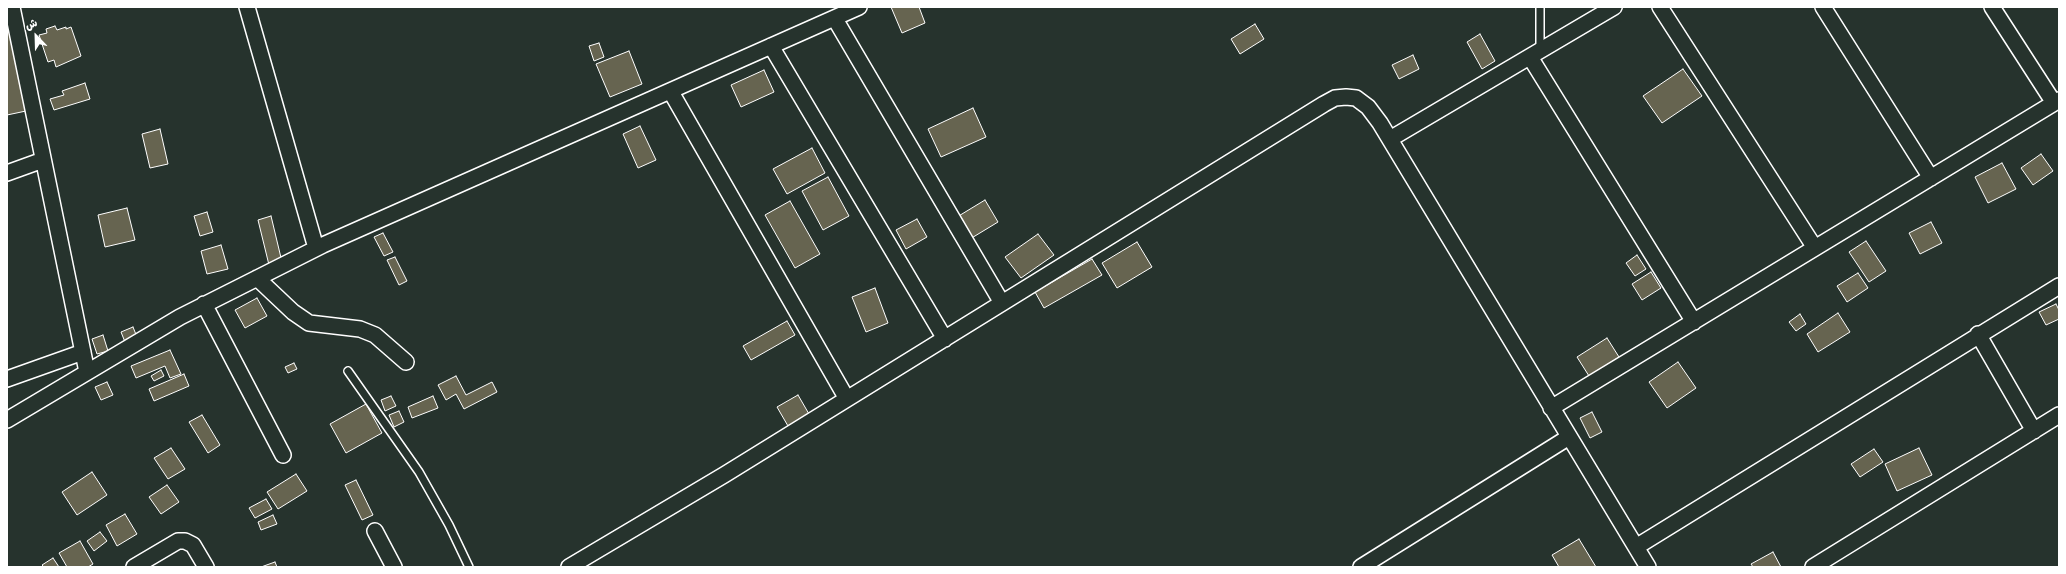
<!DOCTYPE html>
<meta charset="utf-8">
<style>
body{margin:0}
#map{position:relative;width:2066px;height:574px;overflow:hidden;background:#26332d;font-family:"Shantell Sans","Playpen Sans Arabic",sans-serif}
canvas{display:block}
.frame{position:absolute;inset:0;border:8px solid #fff;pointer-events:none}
.north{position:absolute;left:16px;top:16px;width:40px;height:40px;-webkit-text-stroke:3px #26332d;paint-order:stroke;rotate:337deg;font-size:11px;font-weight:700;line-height:16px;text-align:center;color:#fff}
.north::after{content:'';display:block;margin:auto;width:14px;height:18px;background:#fff;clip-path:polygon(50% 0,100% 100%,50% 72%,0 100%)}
</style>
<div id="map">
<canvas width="2066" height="574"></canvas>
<div class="frame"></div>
<div class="north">ش</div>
</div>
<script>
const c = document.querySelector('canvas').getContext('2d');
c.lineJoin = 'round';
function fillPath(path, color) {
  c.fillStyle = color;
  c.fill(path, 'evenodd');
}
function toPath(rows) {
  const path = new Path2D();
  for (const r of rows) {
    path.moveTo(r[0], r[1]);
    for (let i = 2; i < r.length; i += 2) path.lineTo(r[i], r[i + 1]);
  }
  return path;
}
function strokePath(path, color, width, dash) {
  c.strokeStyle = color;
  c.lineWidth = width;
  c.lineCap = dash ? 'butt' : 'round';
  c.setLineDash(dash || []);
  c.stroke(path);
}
const building = toPath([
 [891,7,919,7,925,23,902,33,891,7],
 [7,22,26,111,7,115,7,22],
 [1255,24,1264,39,1240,54,1231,39,1255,24],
 [55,26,57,30,66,27,66,29,71,27,81,56,56,67,54,60,48,62,39,35,47,33,46,29,55,26],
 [1480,34,1495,61,1482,69,1467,42,1480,34],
 [599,43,604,57,594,61,589,46,599,43],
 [629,51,642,84,610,97,596,64,629,51],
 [1413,55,1419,69,1399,79,1392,65,1413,55],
 [1683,69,1702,96,1662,123,1643,96,1683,69],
 [764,70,774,92,741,107,731,85,764,70],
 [85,83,90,99,54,110,50,99,64,95,62,91,85,83],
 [973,108,986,137,941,157,928,129,973,108],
 [640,126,656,160,638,168,623,134,640,126],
 [160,129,168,164,150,168,142,134,160,129],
 [812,148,825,173,787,194,773,169,812,148],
 [2041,154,2053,171,2033,185,2021,168,2041,154],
 [2002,163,2016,189,1988,203,1975,177,2002,163],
 [828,177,849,216,823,230,802,191,828,177],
 [985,200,998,222,970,239,957,217,985,200],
 [790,201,820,254,795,268,765,215,790,201],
 [127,208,135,240,105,247,98,215,127,208],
 [207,212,213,232,200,236,194,216,207,212],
 [271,216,282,262,269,265,258,220,271,216],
 [917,219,927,237,906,249,896,230,917,219],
 [1931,222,1942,243,1920,254,1909,233,1931,222],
 [383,233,393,252,384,256,374,237,383,233],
 [1038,234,1054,255,1021,278,1005,257,1038,234],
 [1866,241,1886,271,1869,282,1849,252,1866,241],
 [1137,242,1152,267,1117,288,1102,263,1137,242],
 [221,245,228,269,207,274,201,251,221,245],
 [1637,255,1646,269,1635,276,1626,263,1637,255],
 [395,257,407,281,399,285,387,260,395,257],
 [1092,259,1102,275,1044,308,1035,292,1092,259],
 [1651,272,1661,288,1642,300,1632,284,1651,272],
 [1858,273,1868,288,1847,302,1837,286,1858,273],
 [875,288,888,323,866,332,852,297,875,288],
 [257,298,267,316,245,328,235,310,257,298],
 [2056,304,2059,310,2059,319,2046,325,2039,312,2056,304],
 [1838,313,1850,332,1818,352,1807,334,1838,313],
 [1800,314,1806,324,1796,331,1789,322,1800,314],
 [787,321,795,335,751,360,743,346,787,321],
 [133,327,137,337,125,342,121,332,133,327],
 [103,335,108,351,97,354,92,339,103,335],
 [1607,338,1619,357,1589,376,1577,357,1607,338],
 [170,350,181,374,170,378,165,366,136,378,131,366,170,350],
 [1678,362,1696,388,1667,408,1649,382,1678,362],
 [294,363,297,369,288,373,285,367,294,363],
 [161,370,164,376,154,381,151,376,161,370],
 [184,374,189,386,154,401,149,389,184,374],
 [456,376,466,395,492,382,497,392,464,409,456,394,446,400,438,385,456,376],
 [107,382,113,395,101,400,95,387,107,382],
 [798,395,809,414,788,426,777,407,798,395],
 [391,396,396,406,385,411,381,400,391,396],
 [433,396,438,408,412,418,408,407,433,396],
 [366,404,382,433,346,453,330,424,366,404],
 [399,411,404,422,394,427,389,415,399,411],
 [1592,412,1602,432,1590,438,1580,418,1592,412],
 [202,415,220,445,208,453,189,422,202,415],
 [171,448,185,469,168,479,154,458,171,448],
 [1919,448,1932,475,1897,491,1885,464,1919,448],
 [1874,449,1883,462,1860,477,1851,464,1874,449],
 [92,472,107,495,77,515,62,492,92,472],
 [296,474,307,491,278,509,267,492,296,474],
 [356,480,373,515,362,520,345,485,356,480],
 [167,485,179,502,161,514,149,497,167,485],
 [266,499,272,509,255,518,249,508,266,499],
 [125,514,137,534,117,546,106,525,125,514],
 [273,515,277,524,261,530,258,522,273,515],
 [100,532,107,541,94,551,87,541,100,532],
 [1579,539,1596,567,1559,567,1552,555,1579,539],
 [80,541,93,564,88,567,67,567,59,553,80,541],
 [1773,552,1781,567,1753,567,1751,564,1773,552],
 [53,558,59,567,44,567,42,565,53,558],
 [275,562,277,567,261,567,275,562]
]);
fillPath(building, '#666450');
strokePath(building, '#fff', 1);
const service = toPath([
 [1540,7,1540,51],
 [348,371,419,472,449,525,469,567]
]);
const minor = toPath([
 [12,7,87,372],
 [247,7,316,248],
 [1660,7,1815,248],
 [1823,7,1931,178],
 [1992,7,2054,103],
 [835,19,1002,303],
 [771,46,945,339],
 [1530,57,1694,322],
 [671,92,847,399],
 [1390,139,1614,7],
 [7,173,43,160],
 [257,278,293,312,309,323,360,329,375,335,406,362],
 [204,304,283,455],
 [1978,334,2034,431],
 [7,379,83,352],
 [1551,408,2059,100],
 [7,420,180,317,323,245,859,7],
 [375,531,394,567],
 [1636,547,2059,286],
 [134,567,178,541,185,541,193,545,206,567],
 [569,567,724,475,1324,104,1335,98,1346,97,1356,98,1368,107,1380,123,1648,567],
 [1361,567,1569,437],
 [1813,567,2059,415]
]);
strokePath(service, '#fff', 10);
strokePath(minor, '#fff', 18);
strokePath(service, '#26332d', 7);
strokePath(minor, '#26332d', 15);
</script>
